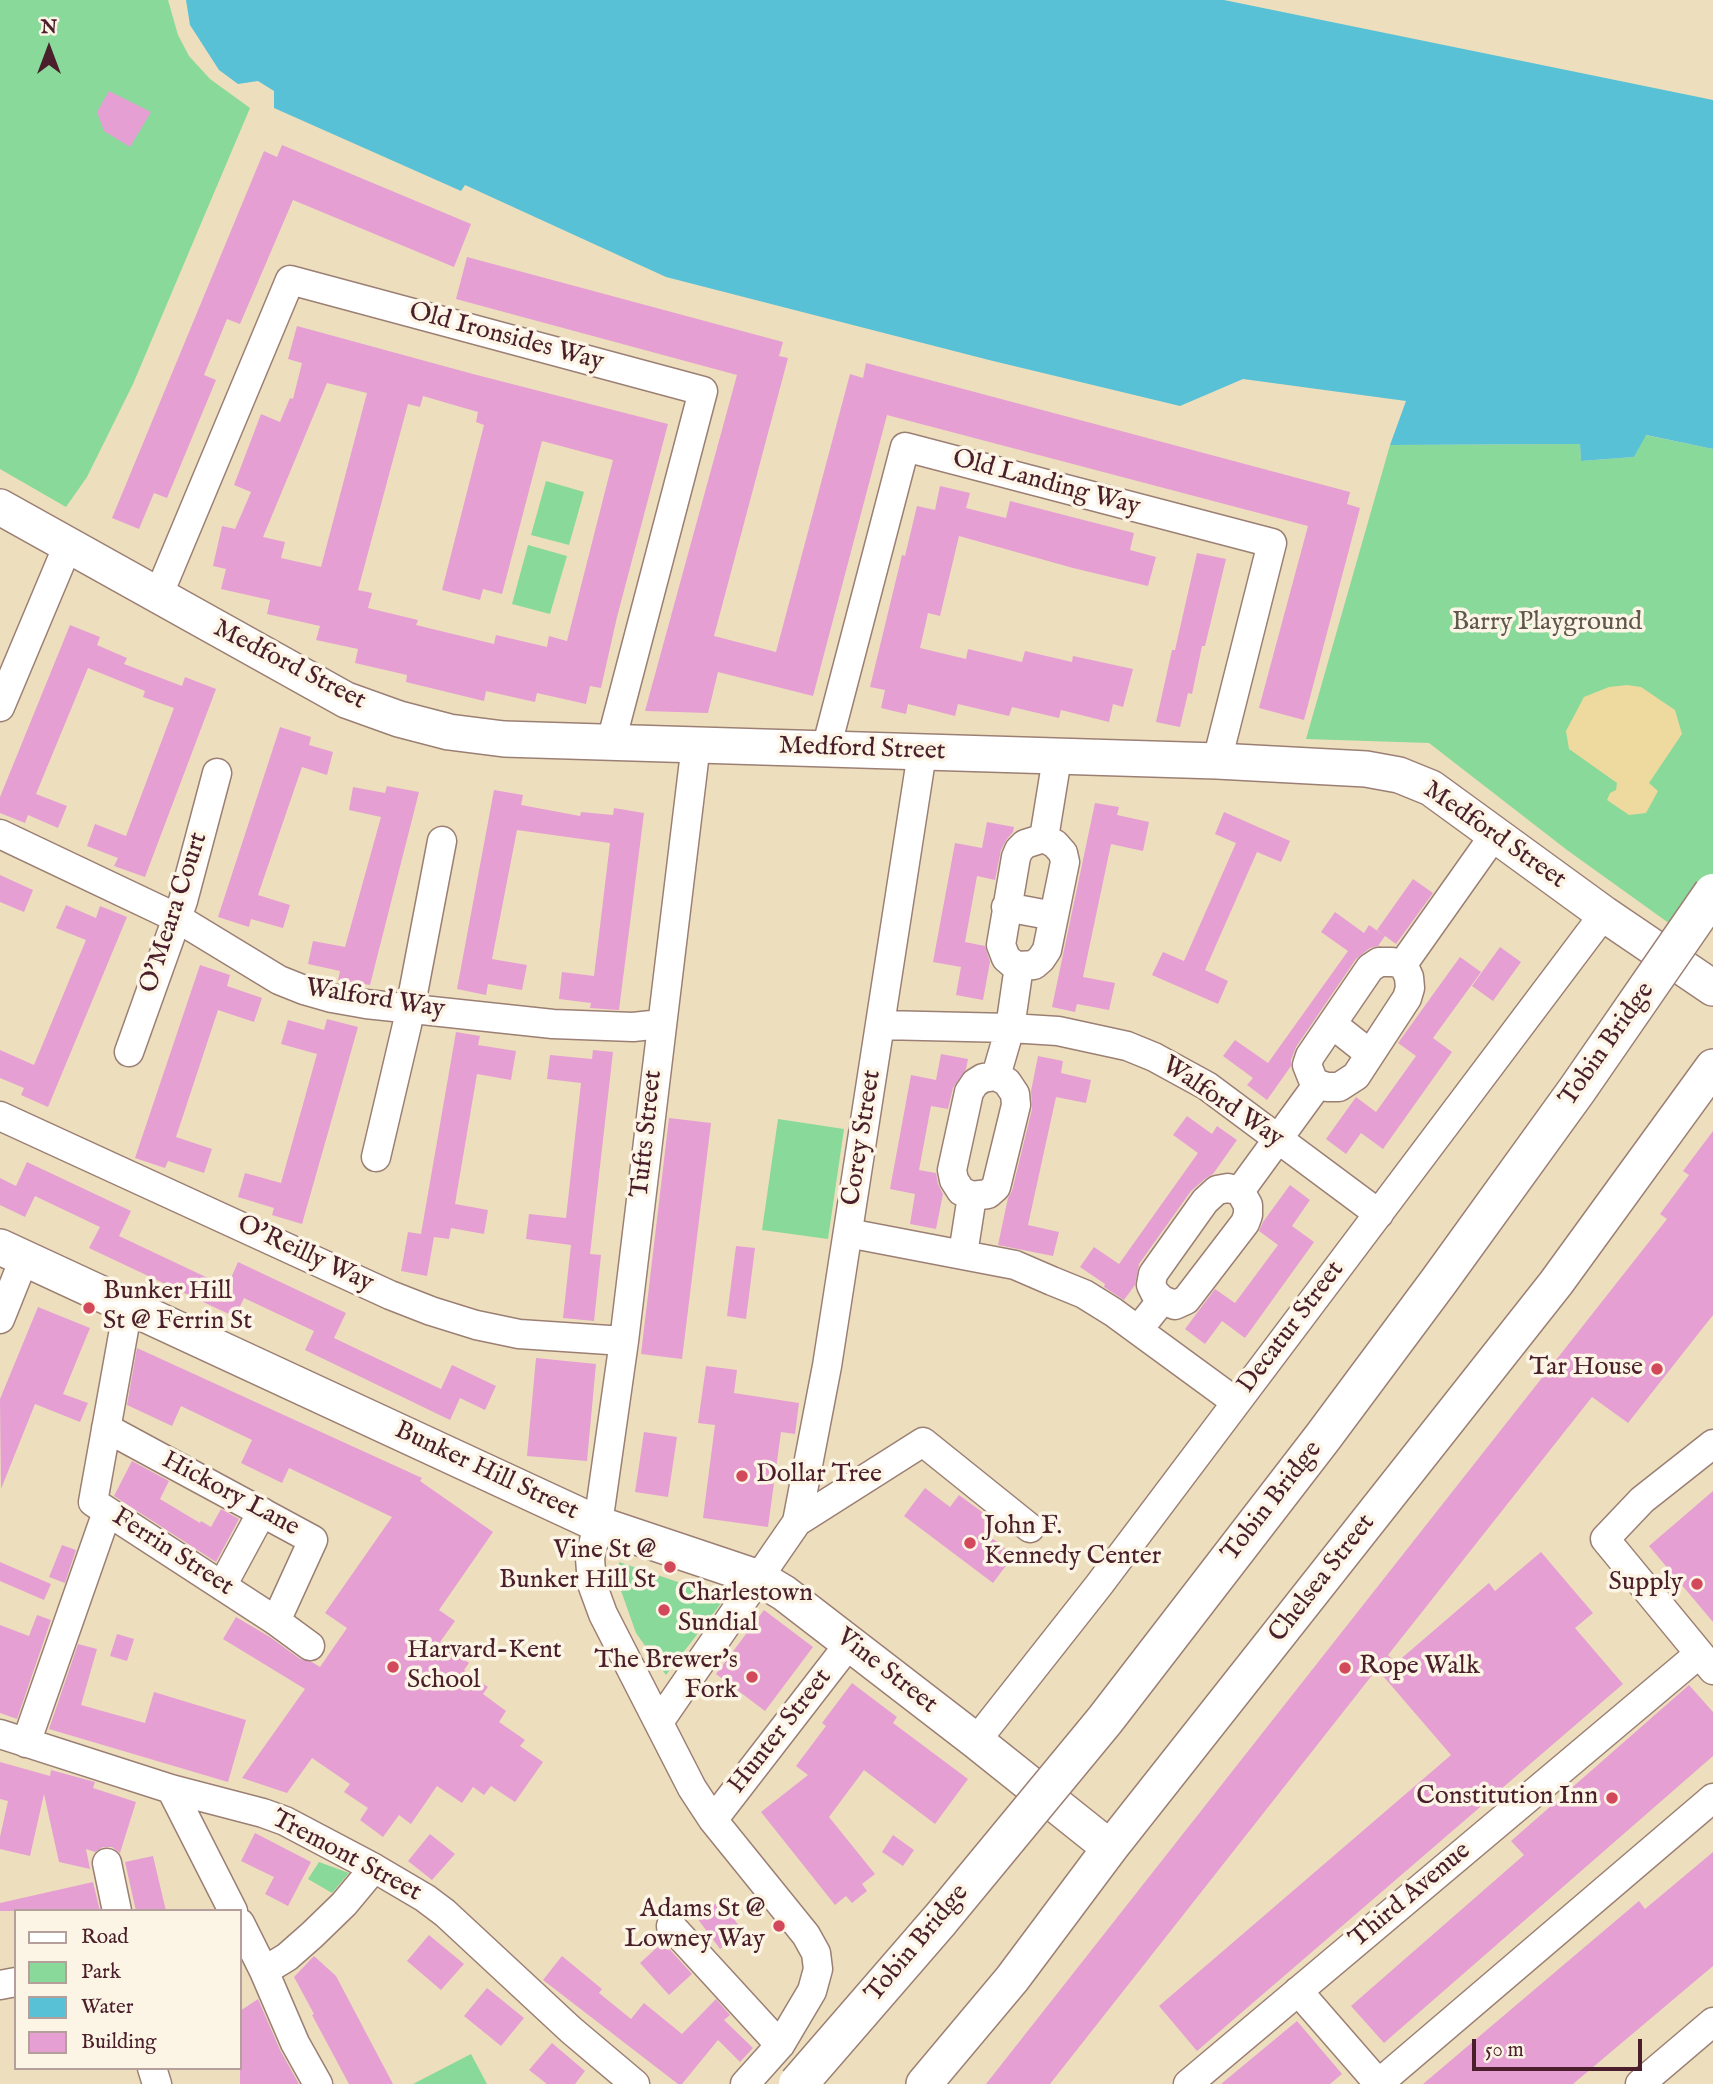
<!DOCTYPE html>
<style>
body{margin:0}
#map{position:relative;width:1713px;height:2084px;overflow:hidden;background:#eddfbd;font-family:"IM FELL English",serif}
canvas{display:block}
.legend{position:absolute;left:14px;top:1909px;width:228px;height:161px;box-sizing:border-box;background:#fcf5e5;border:2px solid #b59f9b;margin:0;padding:9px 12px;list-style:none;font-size:21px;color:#4a1f2b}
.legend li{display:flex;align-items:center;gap:14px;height:35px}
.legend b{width:35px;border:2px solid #b59f9b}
.north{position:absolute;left:14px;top:14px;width:70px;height:70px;-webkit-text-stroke:5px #fcf5e5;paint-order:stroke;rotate:0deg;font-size:19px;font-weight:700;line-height:28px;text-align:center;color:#4a1f2b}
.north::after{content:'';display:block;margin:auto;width:24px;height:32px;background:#4a1f2b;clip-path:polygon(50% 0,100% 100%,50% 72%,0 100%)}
.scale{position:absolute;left:1472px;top:2039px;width:170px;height:32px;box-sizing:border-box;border:4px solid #4a1f2b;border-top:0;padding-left:9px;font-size:21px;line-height:24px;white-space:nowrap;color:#4a1f2b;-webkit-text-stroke:5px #fcf5e5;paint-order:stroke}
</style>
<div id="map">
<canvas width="1713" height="2084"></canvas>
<ul class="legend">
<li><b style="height:9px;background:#fff"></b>Road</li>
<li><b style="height:19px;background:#88d99a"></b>Park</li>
<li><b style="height:19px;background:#59c1d6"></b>Water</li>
<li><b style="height:19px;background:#e59fd3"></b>Building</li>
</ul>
<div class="north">N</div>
<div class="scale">50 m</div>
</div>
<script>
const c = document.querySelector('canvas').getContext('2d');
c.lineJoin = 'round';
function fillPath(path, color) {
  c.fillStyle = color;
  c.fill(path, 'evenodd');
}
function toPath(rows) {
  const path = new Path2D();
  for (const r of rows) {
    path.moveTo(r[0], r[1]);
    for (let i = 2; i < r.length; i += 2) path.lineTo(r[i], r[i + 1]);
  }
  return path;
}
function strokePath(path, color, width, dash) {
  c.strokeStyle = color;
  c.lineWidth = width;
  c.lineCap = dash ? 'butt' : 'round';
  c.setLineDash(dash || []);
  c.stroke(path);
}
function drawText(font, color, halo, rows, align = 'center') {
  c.font = font + ' "IM FELL English",serif';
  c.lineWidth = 7;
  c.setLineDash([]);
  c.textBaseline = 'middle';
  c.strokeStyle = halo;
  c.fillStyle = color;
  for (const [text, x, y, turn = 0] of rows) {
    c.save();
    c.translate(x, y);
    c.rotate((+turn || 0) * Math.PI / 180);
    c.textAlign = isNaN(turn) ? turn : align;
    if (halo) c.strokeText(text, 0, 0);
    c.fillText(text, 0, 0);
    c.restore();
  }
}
fillPath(toPath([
 [0,0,168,0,178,35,189,56,210,79,250,108,133,384,87,477,66,507,0,469],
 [1645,435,1713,449,1713,888,1684,934,1567,850,1429,743,1306,739,1390,445,1580,444,1581,461,1634,457],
 [546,481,584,492,569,545,531,535],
 [528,545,567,556,550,614,512,604],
 [778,1119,844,1129,828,1239,762,1230],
 [619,1562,725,1598,666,1675,636,1633,619,1585],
 [319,1862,349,1873,332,1893,308,1879],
 [471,2054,487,2084,413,2084]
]), '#88d99a');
fillPath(toPath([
 [1627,685,1641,687,1675,710,1682,734,1649,783,1658,791,1646,813,1629,815,1607,800,1610,793,1616,790,1617,783,1569,749,1566,731,1584,697,1609,687]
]), '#eeda9e');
fillPath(toPath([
 [186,0,1224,0,1713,100,1713,449,1646,435,1634,457,1581,461,1580,444,1390,445,1406,401,1243,379,1180,406,989,360,666,277,465,185,461,191,274,108,274,91,258,81,238,84,219,70,190,25]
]), '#59c1d6');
fillPath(toPath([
 [109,91,151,112,130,147,104,131,97,112],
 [282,145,471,224,454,267,293,200,240,324,227,319,204,375,216,380,167,498,154,493,139,529,112,518,264,151,277,157],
 [467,257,783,342,779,356,788,358,714,636,776,652,850,374,863,378,866,363,1350,492,1347,504,1360,508,1304,720,1259,708,1308,526,887,415,813,696,718,672,708,713,645,711,737,375,456,299],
 [297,326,473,374,668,424,617,617,601,688,590,686,586,704,537,693,535,702,486,691,484,701,406,682,407,675,355,663,358,649,316,640,320,626,267,614,270,600,221,589,226,569,213,566,222,526,235,529,251,492,234,485,261,414,280,422,290,398,293,399,302,363,288,359],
 [327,383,367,393,321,567,281,558,285,542,263,537],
 [423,396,478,412,476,422,484,425,442,590,480,600,483,589,502,594,542,441,613,460,567,641,549,636,547,647,496,635,494,644,416,625,418,620,368,608,372,593,358,590,408,404,420,407],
 [940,486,970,493,966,508,1006,518,1010,501,1134,533,1130,550,1156,557,1148,586,1073,568,959,536,940,616,928,613,920,648,966,659,968,649,1022,662,1025,651,1072,662,1073,656,1133,669,1123,707,1113,704,1109,722,1061,710,1059,718,1012,707,1009,716,958,704,955,716,908,704,906,714,881,708,885,690,870,687,902,555,905,556,917,506,935,510],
 [1197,553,1226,559,1205,646,1202,646,1192,694,1188,693,1180,727,1156,722,1172,650,1175,650],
 [70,625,100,637,97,645,127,658,124,664,182,686,185,677,216,689,145,877,114,866,118,858,87,846,95,824,126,836,174,708,143,697,145,691,88,668,36,794,67,806,58,828,28,815,25,823,0,813,0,797],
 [280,727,311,737,309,745,333,752,327,775,302,767,258,895,290,905,283,928,251,919,249,927,218,917],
 [387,786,419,792,370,985,338,980,340,971,308,964,313,941,345,947,381,817,349,810,353,787,385,793],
 [494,790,523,795,521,805,580,816,581,812,613,815,614,808,644,813,619,1010,590,1008,591,1003,559,999,562,972,594,976,610,843,517,830,492,959,527,965,522,990,488,984,486,995,457,989],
 [1095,803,1119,807,1117,815,1149,822,1143,851,1111,844,1083,977,1115,983,1109,1010,1077,1004,1075,1012,1052,1007],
 [1224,812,1290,841,1281,862,1257,852,1205,970,1228,981,1218,1004,1152,975,1163,952,1184,961,1236,843,1215,834],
 [987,822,1014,827,1013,832,1007,839,1001,850,995,880,977,876,965,942,985,946,990,962,983,1000,956,995,961,967,933,962,955,843,982,848],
 [0,875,33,890,24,912,0,902],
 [1413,879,1433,893,1396,944,1377,930],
 [66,905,96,918,100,906,127,917,48,1107,21,1095,24,1088,0,1078,0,1050,34,1065,86,940,56,928],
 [1335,912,1364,933,1369,925,1385,936,1378,946,1370,948,1356,959,1296,1047,1291,1060,1291,1066,1267,1100,1247,1085,1253,1078,1223,1056,1235,1040,1268,1063,1348,951,1321,932],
 [1500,947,1521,962,1493,1001,1472,986],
 [1460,957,1481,972,1433,1038,1452,1052,1383,1149,1361,1133,1346,1154,1326,1139,1356,1097,1376,1112,1416,1056,1398,1043],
 [200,965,230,975,227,986,262,998,254,1022,218,1010,176,1137,212,1149,204,1173,168,1161,165,1168,135,1158],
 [327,1019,358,1027,302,1224,272,1215,274,1208,238,1197,245,1173,281,1183,317,1054,281,1044,288,1020,324,1030],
 [456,1032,480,1036,478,1045,516,1051,511,1080,477,1074,455,1204,488,1210,484,1234,451,1228,449,1239,434,1237,427,1276,401,1271,408,1232,421,1234],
 [593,1050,613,1052,590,1254,601,1255,594,1321,563,1318,571,1245,526,1239,529,1214,566,1218,581,1083,547,1079,550,1055,592,1059],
 [941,1054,968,1059,966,1069,953,1088,948,1109,931,1106,919,1170,936,1173,938,1184,943,1194,936,1229,910,1224,915,1194,890,1189,911,1075,936,1080],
 [1038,1056,1063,1061,1061,1073,1091,1080,1086,1103,1056,1097,1028,1225,1059,1232,1053,1256,998,1245,1008,1198,1012,1191,1032,1109,1031,1091],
 [1187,1116,1212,1134,1217,1126,1237,1140,1213,1174,1206,1178,1191,1191,1139,1264,1135,1285,1124,1300,1104,1287,1105,1284,1080,1267,1094,1247,1119,1264,1198,1153,1173,1135],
 [669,1118,711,1123,682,1359,641,1354],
 [1713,1131,1713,1315,1628,1423,1592,1397,1388,1655,1396,1663,1489,1583,1495,1591,1541,1552,1593,1613,1575,1628,1623,1684,1197,2051,1159,2006,1451,1755,1377,1669,1050,2084,986,2084,1667,1219,1660,1214,1689,1175,1683,1171],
 [27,1162,131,1211,119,1236,227,1287,238,1262,346,1313,334,1338,441,1389,452,1365,496,1386,485,1410,460,1398,450,1420,305,1350,314,1331,244,1298,235,1317,89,1248,100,1227,35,1196,25,1217,0,1205,0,1178,16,1186],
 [1290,1185,1310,1200,1292,1226,1314,1242,1245,1338,1222,1321,1205,1344,1185,1329,1215,1289,1235,1303,1278,1245,1259,1231,1263,1222],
 [736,1246,755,1248,746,1319,727,1316],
 [38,1307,90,1328,63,1394,88,1403,80,1422,35,1404,1,1489,0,1399],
 [137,1348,422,1478,420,1481,493,1532,439,1610,455,1621,440,1642,469,1663,464,1670,488,1687,483,1694,506,1711,499,1722,525,1740,520,1746,543,1762,515,1802,491,1786,484,1795,473,1787,462,1803,437,1786,411,1824,399,1815,383,1837,360,1820,368,1808,344,1792,350,1784,312,1758,287,1793,242,1778,305,1689,223,1639,236,1617,270,1637,300,1659,312,1662,320,1667,347,1628,325,1613,392,1517,289,1468,282,1483,241,1463,252,1440,181,1406,172,1426,127,1405],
 [536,1358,596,1364,587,1461,527,1456],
 [706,1366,737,1370,734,1393,799,1403,795,1434,781,1432,768,1527,703,1518,715,1425,698,1423],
 [644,1432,677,1437,668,1497,635,1492],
 [132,1461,169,1481,160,1499,200,1523,201,1521,211,1527,221,1509,239,1519,216,1562,114,1496],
 [925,1488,950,1507,959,1495,993,1520,984,1532,1014,1555,993,1583,904,1516],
 [1713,1491,1713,1622,1649,1546],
 [62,1545,76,1550,65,1583,49,1577],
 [0,1562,51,1584,44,1600,0,1581],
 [764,1610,813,1647,765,1711,716,1674],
 [37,1615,51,1620,17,1719,0,1713,0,1625,29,1636],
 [117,1634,134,1639,127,1661,110,1656],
 [78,1644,97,1649,81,1705,145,1723,154,1692,246,1720,228,1782,49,1729],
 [852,1683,897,1717,893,1723,968,1779,935,1824,864,1770,829,1817,875,1874,862,1884,867,1891,852,1903,846,1896,835,1905,761,1812,808,1775,796,1766,826,1726,822,1723],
 [1689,1685,1713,1712,1713,1756,1384,2043,1351,2006,1524,1855,1511,1841],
 [0,1762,50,1776,51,1770,95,1782,93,1788,136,1802,120,1853,112,1847,103,1847,95,1852,86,1849,90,1869,59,1862,44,1794,30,1856,0,1849,0,1837,8,1801,0,1799],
 [255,1833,311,1862,288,1906,265,1894,274,1877,241,1861],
 [430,1834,455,1854,432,1880,408,1861],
 [893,1835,914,1850,903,1866,882,1852],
 [1713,1852,1713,1966,1573,2084,1423,2084,1639,1901,1645,1909],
 [153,1856,166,1911,136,1911,125,1862],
 [93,1882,100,1911,0,1911,0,1903],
 [720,1900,742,1930,720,1949,697,1918],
 [429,1935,464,1964,441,1990,407,1961],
 [663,1942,692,1974,669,1995,640,1963],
 [314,1956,336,1976,393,2084,349,2084,312,2015,314,2014,294,1977],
 [562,1956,602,1989,599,1993,631,2019,644,2003,682,2034,716,1999,730,2015,724,2020,753,2048,740,2062,718,2040,682,2084,678,2084,543,1980],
 [487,1988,524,2018,501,2046,464,2016],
 [258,1999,280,2050,299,2084,240,2084,240,2011],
 [1297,2021,1342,2074,1330,2084,1221,2084],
 [552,2043,585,2071,575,2084,547,2084,529,2070]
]), '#e59fd3');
const minor = toPath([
 [158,596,290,280,703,391,611,742],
 [0,707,68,545],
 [696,744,624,1341,598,1524,590,1558,592,1584,603,1614,692,1788,713,1820,806,1935,816,1953,818,1969,812,1991,780,2045,745,2084],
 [826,749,905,447,1272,543,1217,761],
 [0,834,177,918,279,980,304,990,332,998,366,1004,553,1024,633,1027,661,1024],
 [1044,838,1055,844,1063,853,1065,862,1054,916,1047,950,1041,959,1034,965,1019,966,1013,964,1006,958,1001,945,1016,857,1019,850,1025,844,1044,838],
 [1044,838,1057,758],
 [1006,907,1054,916],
 [1379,962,1392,962,1403,964,1409,977,1410,988,1407,998,1356,1076,1339,1087,1327,1087,1318,1084,1313,1080,1307,1065,1310,1056,1370,968,1379,962],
 [1403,964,1495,834],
 [1332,1024,1370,1054],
 [881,1025,1010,1028,1058,1031,1127,1046,1154,1057,1207,1086,1379,1214],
 [129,1052,183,901,217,773],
 [996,1076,1007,1082,1015,1094,1016,1105,996,1187,988,1194,972,1196,961,1191,954,1180,952,1170,969,1092,975,1083,983,1078,996,1076,1010,1028,1019,966],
 [0,1116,390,1295,431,1311,476,1325,519,1334,624,1341],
 [376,1157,407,1025,442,841],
 [1240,1191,1318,1084],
 [848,1233,1015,1265,1052,1281,1084,1294,1113,1312,1236,1402],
 [963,1254,972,1196],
 [128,1307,93,1502,276,1621,310,1646],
 [0,1319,24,1259],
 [1138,1330,1162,1300,1175,1305,1186,1300,1245,1223,1248,1215,1248,1205,1240,1191,1228,1188,1217,1190,1205,1201,1153,1274,1151,1285,1155,1293,1162,1300],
 [106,1428,313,1540,276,1621],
 [1713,1444,1642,1500,1605,1539,1713,1670],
 [797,1522,827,1366,922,753],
 [222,1586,262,1512],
 [659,1722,797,1522,923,1442,1030,1528],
 [0,1734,171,1789,263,1813,285,1821,374,1868,425,1898,445,1913,571,2030,635,2084],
 [976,1741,1099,1585,1604,914],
 [26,1743,107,1512],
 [171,1789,233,1911],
 [713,1820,849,1644],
 [107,1863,117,1911],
 [240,1923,264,1971,295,2043,318,2084],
 [671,1926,780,2045],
 [264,1971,287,1957,312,1935,344,1904,374,1868],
 [0,1985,16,1982],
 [1298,1991,1379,2084],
 [152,2068,157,2084],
 [1188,2084,1699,1654],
 [1378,2084,1713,1798],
 [1640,2084,1713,2022]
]);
const major = toPath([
 [0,507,346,700,399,719,449,732,504,739,1217,761,1366,769,1399,775,1431,788,1604,914,1713,988],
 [0,1247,598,1524,759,1578,784,1593,976,1741,1110,1848],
 [924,2084,1012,1979,1110,1848,1556,1283,1713,1067]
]);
strokePath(minor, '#9c7f74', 31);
strokePath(major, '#9c7f74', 38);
strokePath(minor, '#fff', 28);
strokePath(major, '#fff', 35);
const highwayBridge = toPath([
 [798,2084,940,1920,1105,1720,1323,1437,1439,1281,1577,1090,1713,893]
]);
strokePath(highwayBridge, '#9c7f74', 41, []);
strokePath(highwayBridge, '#fff', 38);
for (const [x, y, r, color] of [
 [89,1308,7,"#d1495b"],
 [1657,1369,7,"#d1495b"],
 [742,1476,7,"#d1495b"],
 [970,1543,7,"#d1495b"],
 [670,1567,7,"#d1495b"],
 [1697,1584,7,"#d1495b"],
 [664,1610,7,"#d1495b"],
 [393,1667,7,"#d1495b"],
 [1345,1668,7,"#d1495b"],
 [752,1677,7,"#d1495b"],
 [1612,1798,7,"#d1495b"],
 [779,1926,7,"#d1495b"]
]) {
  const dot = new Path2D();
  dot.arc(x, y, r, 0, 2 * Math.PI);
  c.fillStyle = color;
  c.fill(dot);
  strokePath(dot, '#fcf5e5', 2.5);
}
drawText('26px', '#4a1f2b', '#fcf5e5', [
 ["Old Ironsides Way",506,338,15],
 ["Old Landing Way",1046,484,15],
 ["Medford Street",289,666,27],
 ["Medford Street",862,750,2],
 ["Medford Street",1494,836,35],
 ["O'Meara Court",175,913,-72],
 ["Walford Way",375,1000,9],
 ["Tobin Bridge",1608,1045,-55],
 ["Walford Way",1222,1103,34],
 ["Tufts Street",648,1134,-84],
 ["Corey Street",863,1138,-81],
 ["O'Reilly Way",305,1255,25],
 ["Decatur Street",1292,1328,-53],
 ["Bunker Hill Street",486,1472,25],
 ["Hickory Lane",230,1495,28],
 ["Tobin Bridge",1273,1502,-52],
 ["Ferrin Street",172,1553,33],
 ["Chelsea Street",1323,1579,-52],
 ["Vine Street",886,1672,38],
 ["Hunter Street",781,1732,-52],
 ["Tremont Street",346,1857,28],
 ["Third Avenue",1411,1896,-40],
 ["Tobin Bridge",918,1944,-50]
]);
drawText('26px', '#5d574c', '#fcf5e5', [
 ["Barry Playground",1547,624]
]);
drawText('26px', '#4a1f2b', '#fcf5e5', [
 ["Bunker Hill",103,1293],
 ["St @ Ferrin St",103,1323],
 ["Tar House",1643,1369,"right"],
 ["Dollar Tree",756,1476],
 ["John F.",984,1528],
 ["Kennedy Center",984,1558],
 ["Vine St @",656,1552,"right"],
 ["Bunker Hill St",656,1582,"right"],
 ["Supply",1683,1584,"right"],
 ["Charlestown",678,1595],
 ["Sundial",678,1625],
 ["Harvard-Kent",407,1652],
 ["School",407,1682],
 ["The Brewer's",738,1662,"right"],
 ["Fork",738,1692,"right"],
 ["Rope Walk",1359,1668],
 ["Constitution Inn",1598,1798,"right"],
 ["Adams St @",765,1911,"right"],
 ["Lowney Way",765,1941,"right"]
], 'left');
</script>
